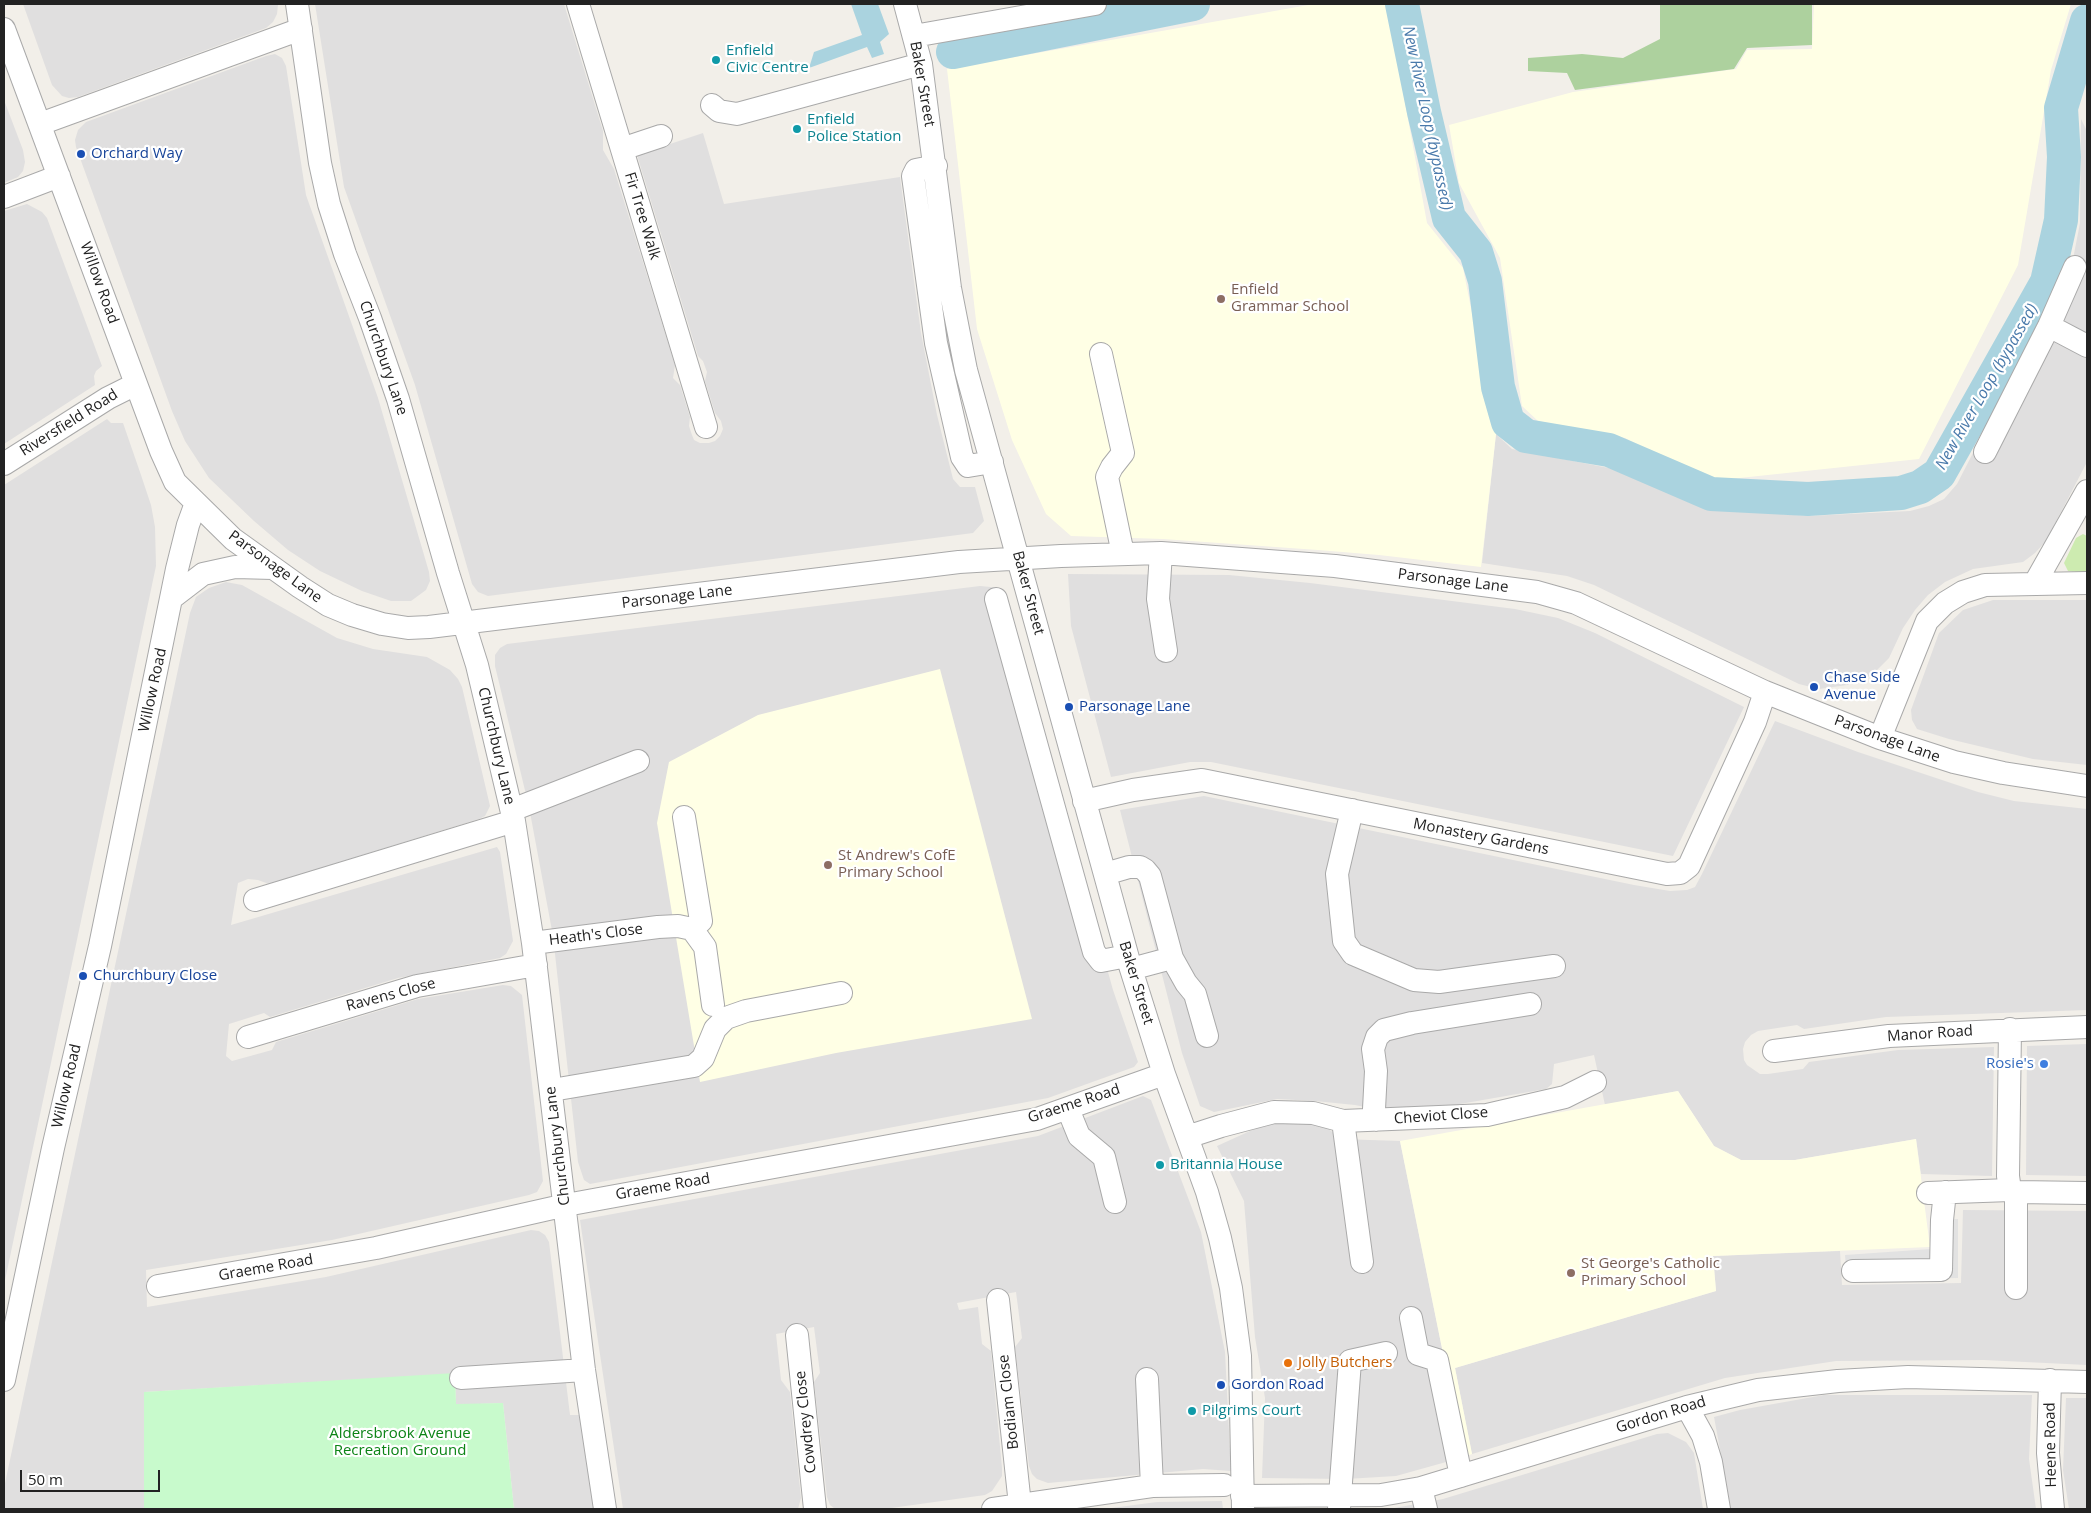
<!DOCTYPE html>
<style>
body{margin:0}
#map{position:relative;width:2091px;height:1513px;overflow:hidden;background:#f2efe9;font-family:"Open Sans",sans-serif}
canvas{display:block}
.frame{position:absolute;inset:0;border:5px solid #222;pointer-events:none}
.scale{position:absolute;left:20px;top:1470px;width:140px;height:22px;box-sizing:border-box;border:2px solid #222;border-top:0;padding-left:6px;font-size:15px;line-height:18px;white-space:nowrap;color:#222;-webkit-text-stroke:4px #fff;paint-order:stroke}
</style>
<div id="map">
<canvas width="2091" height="1513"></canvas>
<div class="frame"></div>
<div class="scale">50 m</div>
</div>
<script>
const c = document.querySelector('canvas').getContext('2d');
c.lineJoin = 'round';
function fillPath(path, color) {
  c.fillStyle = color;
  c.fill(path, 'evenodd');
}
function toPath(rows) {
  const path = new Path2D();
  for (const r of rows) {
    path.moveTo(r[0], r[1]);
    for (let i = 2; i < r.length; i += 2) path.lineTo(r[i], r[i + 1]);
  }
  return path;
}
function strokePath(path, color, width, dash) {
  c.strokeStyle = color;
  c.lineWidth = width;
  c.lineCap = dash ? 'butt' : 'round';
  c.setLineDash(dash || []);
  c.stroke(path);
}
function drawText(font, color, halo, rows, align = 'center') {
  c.font = font + ' "Open Sans",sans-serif';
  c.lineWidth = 4.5;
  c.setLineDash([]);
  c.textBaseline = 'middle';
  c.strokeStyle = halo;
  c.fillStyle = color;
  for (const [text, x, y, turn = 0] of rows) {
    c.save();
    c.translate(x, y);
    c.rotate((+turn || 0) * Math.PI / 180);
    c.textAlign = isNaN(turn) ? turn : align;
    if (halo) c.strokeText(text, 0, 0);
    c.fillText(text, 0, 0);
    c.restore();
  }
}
fillPath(toPath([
 [23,4,277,4,278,5,277,14,273,22,266,28,78,97,69,98,62,96,52,85],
 [315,4,564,4,603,131,603,150,614,169,675,365,673,378,680,385,690,417,689,426,692,435,694,440,700,443,709,443,715,441,720,436,723,429,721,421,715,413,705,381,707,372,703,361,698,356,637,155,703,133,724,204,900,177,921,333,937,415,953,479,960,487,975,487,984,521,973,533,488,596,478,592,472,584,415,385,344,187],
 [275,54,282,58,286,66,306,195,378,398,429,572,430,581,426,590,411,601,391,601,362,591,320,571,288,550,254,521,209,478,185,441,172,411,76,147,75,140,78,130,86,122,266,56],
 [4,100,23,150,25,162,23,171,18,177,4,183],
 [2081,119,2087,131,2087,462,2046,541,2035,553,2023,562,1973,569,1945,582,1928,595,1915,610,1903,628,1889,658,1876,671,1864,680,1847,685,1819,689,1799,684,1594,585,1567,576,1482,563,1496,434,1512,449,1624,471,1742,508,1766,513,1809,516,1910,511,1929,506,1944,499,1957,484,2073,259,2080,223],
 [27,204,42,212,47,218,102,366,96,371,94,376,95,385,4,444,4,211],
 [107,419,111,423,123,423,141,475,151,505,155,527,156,566,4,1285,4,485],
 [1068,574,1229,575,1310,583,1515,609,1558,618,1595,633,1744,707,1673,856,1211,762,1190,762,1111,777,1071,626],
 [226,582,242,585,337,638,373,649,427,657,450,670,458,679,462,687,490,806,485,816,479,819,269,884,258,880,248,879,238,883,231,925,497,847,500,852,513,941,506,954,500,958,398,978,270,1017,264,1013,229,1024,226,1056,232,1061,272,1050,276,1042,418,999,503,985,511,986,522,995,543,1181,537,1192,529,1195,332,1240,146,1270,147,1307,326,1277,531,1230,539,1231,545,1235,549,1242,570,1415,580,1415,594,1509,514,1509,503,1403,456,1405,455,1374,144,1392,144,1509,4,1509,4,1488,190,613,196,597,209,588],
 [980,586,1001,588,1113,990,1138,1062,1134,1067,1048,1098,590,1184,584,1180,578,1162,553,936,529,807,495,666,495,655,500,648,507,644],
 [1993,600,2087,600,2087,765,2033,759,1949,739,1917,729,1912,720,1911,710,1939,633,1963,610],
 [1775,721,1858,752,1978,792,2014,801,2087,809,2087,1010,1886,1017,1804,1029,1797,1025,1758,1031,1751,1035,1745,1042,1743,1049,1744,1060,1747,1065,1760,1074,1768,1074,1803,1069,1809,1062,1898,1050,1994,1047,1992,1176,1921,1174,1916,1139,1795,1160,1741,1160,1714,1146,1678,1091,1605,1105,1594,1055,1554,1064,1552,1084,1546,1089,1414,1112,1379,1110,1355,1105,1315,1101,1277,1099,1214,1112,1200,1106,1182,1053,1120,810,1204,796,1634,885,1670,891,1687,890,1695,887,1702,874],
 [2087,1044,2087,1176,2026,1175,2027,1046],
 [1143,1096,1151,1100,1201,1232,1225,1352,1231,1471,1203,1469,1048,1483,1037,1479,1032,1474,1029,1466,1015,1347,1022,1338,1016,1292,957,1303,959,1310,978,1307,982,1344,991,1351,1002,1468,1002,1476,992,1491,985,1495,884,1509,835,1509,830,1505,827,1497,814,1382,820,1373,814,1327,776,1334,781,1380,790,1392,801,1498,798,1509,623,1509,580,1220,1038,1136],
 [1272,1121,1320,1121,1340,1139,1400,1141,1464,1457,1396,1476,1346,1479,1262,1478,1265,1398,1255,1337,1244,1201,1217,1146],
 [1963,1210,2087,1211,2087,1365,1984,1360,1836,1361,1725,1378,1472,1454,1455,1368,1716,1291,1713,1256,1840,1251,1842,1285,1961,1283],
 [1824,1395,2032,1395,2029,1459,2036,1509,1731,1509,1714,1417,1740,1410],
 [2066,1398,2087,1398,2087,1509,2069,1509,2063,1470],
 [1668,1433,1686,1442,1694,1453,1703,1509,1389,1509,1443,1499,1657,1434],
 [1222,1501,1223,1509,1104,1509,1157,1502]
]), '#e0dfdf');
fillPath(toPath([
 [1314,4,1387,4,1427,223,1463,268,1496,434,1481,567,1379,555,1318,550,1163,539,1071,536,1046,514,1012,440,977,329,947,69],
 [1814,4,2071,4,2051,70,2018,265,1919,459,1711,481,1625,438,1538,421,1522,406,1500,258,1459,183,1449,125,1573,92,1736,69,1747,50,1812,49],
 [940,669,1032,1019,836,1053,700,1082,657,823,669,762,758,715],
 [1678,1091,1714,1146,1741,1160,1795,1160,1916,1139,1930,1247,1713,1256,1716,1291,1455,1368,1472,1454,1464,1457,1400,1141]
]), '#ffffe5');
fillPath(toPath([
 [2083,534,2087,536,2087,573,2068,571,2064,563,2076,538]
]), '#cdebb0');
fillPath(toPath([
 [1660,4,1812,4,1812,45,1747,48,1734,69,1575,90,1567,73,1528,71,1528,58,1582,54,1623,58,1660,39]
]), '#add19e');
fillPath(toPath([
 [455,1373,456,1404,503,1403,514,1509,144,1509,144,1392]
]), '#c8facc');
fillPath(toPath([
 [1958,1219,1958,1278,1847,1280,1845,1255,1931,1249,1930,1220]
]), '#e2e2e2');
fillPath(toPath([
 [851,4,878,4,889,34,880,42,884,54,872,58,867,47,809,68,814,52,862,35]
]), '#aad3df');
strokePath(toPath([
 [1402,4,1424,112,1449,218,1476,252,1485,281,1498,387,1508,422,1526,436,1609,450,1711,494,1808,499,1901,493,1920,487,1939,474,2047,282,2061,220,2064,157,2061,108,2087,21],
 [953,52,1193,4]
]), '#aad3df', 34);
const minor = toPath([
 [297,4,320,163,329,204,345,254,370,318,398,399,448,573,477,665,514,821,533,943,584,1370,605,1509],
 [578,4,706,427],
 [905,4,921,64,950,288,966,370,1131,969,1164,1074,1207,1192,1220,1238,1231,1288,1240,1356,1243,1509],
 [4,29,161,451,175,482,233,539,300,587,328,605,352,615,382,624,408,628,429,627,959,562,1061,556,1161,553,1335,566,1537,592,1576,603,1765,692,1880,738,1954,762,2003,773,2087,786],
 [914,36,1095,4],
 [712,105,719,111,737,114,921,64],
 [40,124,301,29],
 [622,149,661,136],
 [936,166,916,170,913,176,936,343,962,457,968,466,992,462],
 [4,197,59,176],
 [2049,326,2087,346],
 [1101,354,1123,453,1112,467,1107,477,1123,554],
 [1985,452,2049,326,2075,267],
 [4,464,108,398,136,384],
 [1161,553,1158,599,1166,651],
 [2035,583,2087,491],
 [173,597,203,574,235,567,273,568],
 [996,599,1094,952,1101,961,1127,956],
 [1880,738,1927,621,1945,603,1963,592,1985,585,2087,583],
 [1084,801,1133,790,1202,780,1667,874,1680,873,1689,866,1755,722,1765,692],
 [512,810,638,761],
 [1352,810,1337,874,1344,941,1353,954,1414,980,1439,982,1554,966],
 [684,817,701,921,692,929],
 [1105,874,1129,867,1140,867,1145,870,1150,876,1172,958,1186,983,1195,994,1207,1036],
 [255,900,514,821],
 [533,943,658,927,678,926,692,929,705,947,713,1005],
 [1131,969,1172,958],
 [248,1037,417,986,536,965],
 [1774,1051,1889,1036,2087,1027],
 [552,1090,694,1066,703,1058,715,1029,726,1018,746,1011,841,993],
 [1068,1109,1079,1136,1104,1157,1115,1202],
 [1376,1120,1374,1109,1376,1071,1373,1049,1377,1037,1384,1030,1412,1023,1530,1004],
 [1343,1121,1362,1262],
 [1187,1137,1221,1126,1274,1112,1313,1113,1343,1121,1487,1115,1565,1097,1595,1082],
 [2010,1190,2008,1176,2010,1029],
 [1928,1193,2010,1190,2016,1192,2087,1193],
 [1853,1271,1941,1270,1942,1220,1945,1192],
 [158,1286,376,1248,566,1205,1037,1119,1164,1074],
 [2016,1288,2016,1192],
 [998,1300,1020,1505],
 [1411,1318,1418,1354,1437,1360,1461,1476],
 [797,1335,815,1509],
 [461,1378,584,1370],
 [1147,1379,1152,1486],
 [4,1380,53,1148,100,946,177,569,188,525,196,503],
 [2050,1380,2048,1453,2053,1509],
 [1687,1407,1703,1436,1711,1462,1719,1509],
 [1421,1488,1426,1509],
 [1242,1496,1381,1495,1421,1488,1687,1407,1758,1390,1838,1381,1908,1377,2087,1382],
 [993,1509,1152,1486,1224,1485],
 [1339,1509,1350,1361,1386,1353]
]);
strokePath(minor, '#a9a9a9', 24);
strokePath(minor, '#fff', 22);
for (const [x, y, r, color] of [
 [716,60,5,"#0f9aa8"],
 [797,129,5,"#0f9aa8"],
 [81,154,5,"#1a4fb4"],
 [1221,299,5,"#8d6e63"],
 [1814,687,5,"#1a4fb4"],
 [1069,707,5,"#1a4fb4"],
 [828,865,5,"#8d6e63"],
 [83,976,5,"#1a4fb4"],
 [2044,1064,5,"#3f7fe0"],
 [1160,1165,5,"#0f9aa8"],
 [1571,1273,5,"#8d6e63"],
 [1288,1363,5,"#e8710a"],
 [1221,1385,5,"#1a4fb4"],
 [1192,1411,5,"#0f9aa8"]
]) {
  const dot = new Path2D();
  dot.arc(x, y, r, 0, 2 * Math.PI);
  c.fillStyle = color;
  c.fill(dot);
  strokePath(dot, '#fff', 2);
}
drawText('15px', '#0d838f', '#fff', [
 ["Enfield",726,51],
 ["Civic Centre",726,68],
 ["Enfield",807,120],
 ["Police Station",807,137],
 ["Britannia House",1170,1165],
 ["Pilgrims Court",1202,1411]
], 'left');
drawText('15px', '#222', '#fff', [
 ["Baker Street",922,84,80],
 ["Fir Tree Walk",642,216,73],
 ["Willow Road",99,283,70],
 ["Churchbury Lane",383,358,71],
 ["Riversfield Road",69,423,-32],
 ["Parsonage Lane",275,567,36],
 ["Parsonage Lane",1453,581,7],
 ["Baker Street",1028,593,75],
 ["Parsonage Lane",677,597,-7],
 ["Willow Road",153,690,-78],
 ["Parsonage Lane",1887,739,20],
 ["Churchbury Lane",496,746,77],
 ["Monastery Gardens",1481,837,11],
 ["Heath's Close",596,935,-7],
 ["Baker Street",1136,983,73],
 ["Ravens Close",391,995,-15],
 ["Manor Road",1930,1034,-4],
 ["Willow Road",67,1086,-77],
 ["Graeme Road",1074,1104,-18],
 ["Cheviot Close",1441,1116,-4],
 ["Churchbury Lane",558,1146,-97],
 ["Graeme Road",663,1187,-10],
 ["Graeme Road",266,1268,-10],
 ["Bodiam Close",1009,1402,-96],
 ["Gordon Road",1661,1415,-17],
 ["Cowdrey Close",806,1422,-96],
 ["Heene Road",2051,1445,-91]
]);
drawText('15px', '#164399', '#fff', [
 ["Orchard Way",91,154],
 ["Chase Side",1824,678],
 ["Avenue",1824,695],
 ["Parsonage Lane",1079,707],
 ["Churchbury Close",93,976],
 ["Gordon Road",1231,1385]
], 'left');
drawText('15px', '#785e54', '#fff', [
 ["Enfield",1231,290],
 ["Grammar School",1231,307],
 ["St Andrew's CofE",838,856],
 ["Primary School",838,873],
 ["St George's Catholic",1581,1264],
 ["Primary School",1581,1281]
], 'left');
drawText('15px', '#366cbe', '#fff', [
 ["Rosie's",2034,1064]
], 'right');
drawText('15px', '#c56008', '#fff', [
 ["Jolly Butchers",1298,1363]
], 'left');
drawText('15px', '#0c8416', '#fff', [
 ["Aldersbrook Avenue",400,1434],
 ["Recreation Ground",400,1451]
]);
drawText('italic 16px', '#4a7aab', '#fff', [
 ["New River Loop (bypassed)",1427,118,78],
 ["New River Loop (bypassed)",1987,387,-60]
]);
</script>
